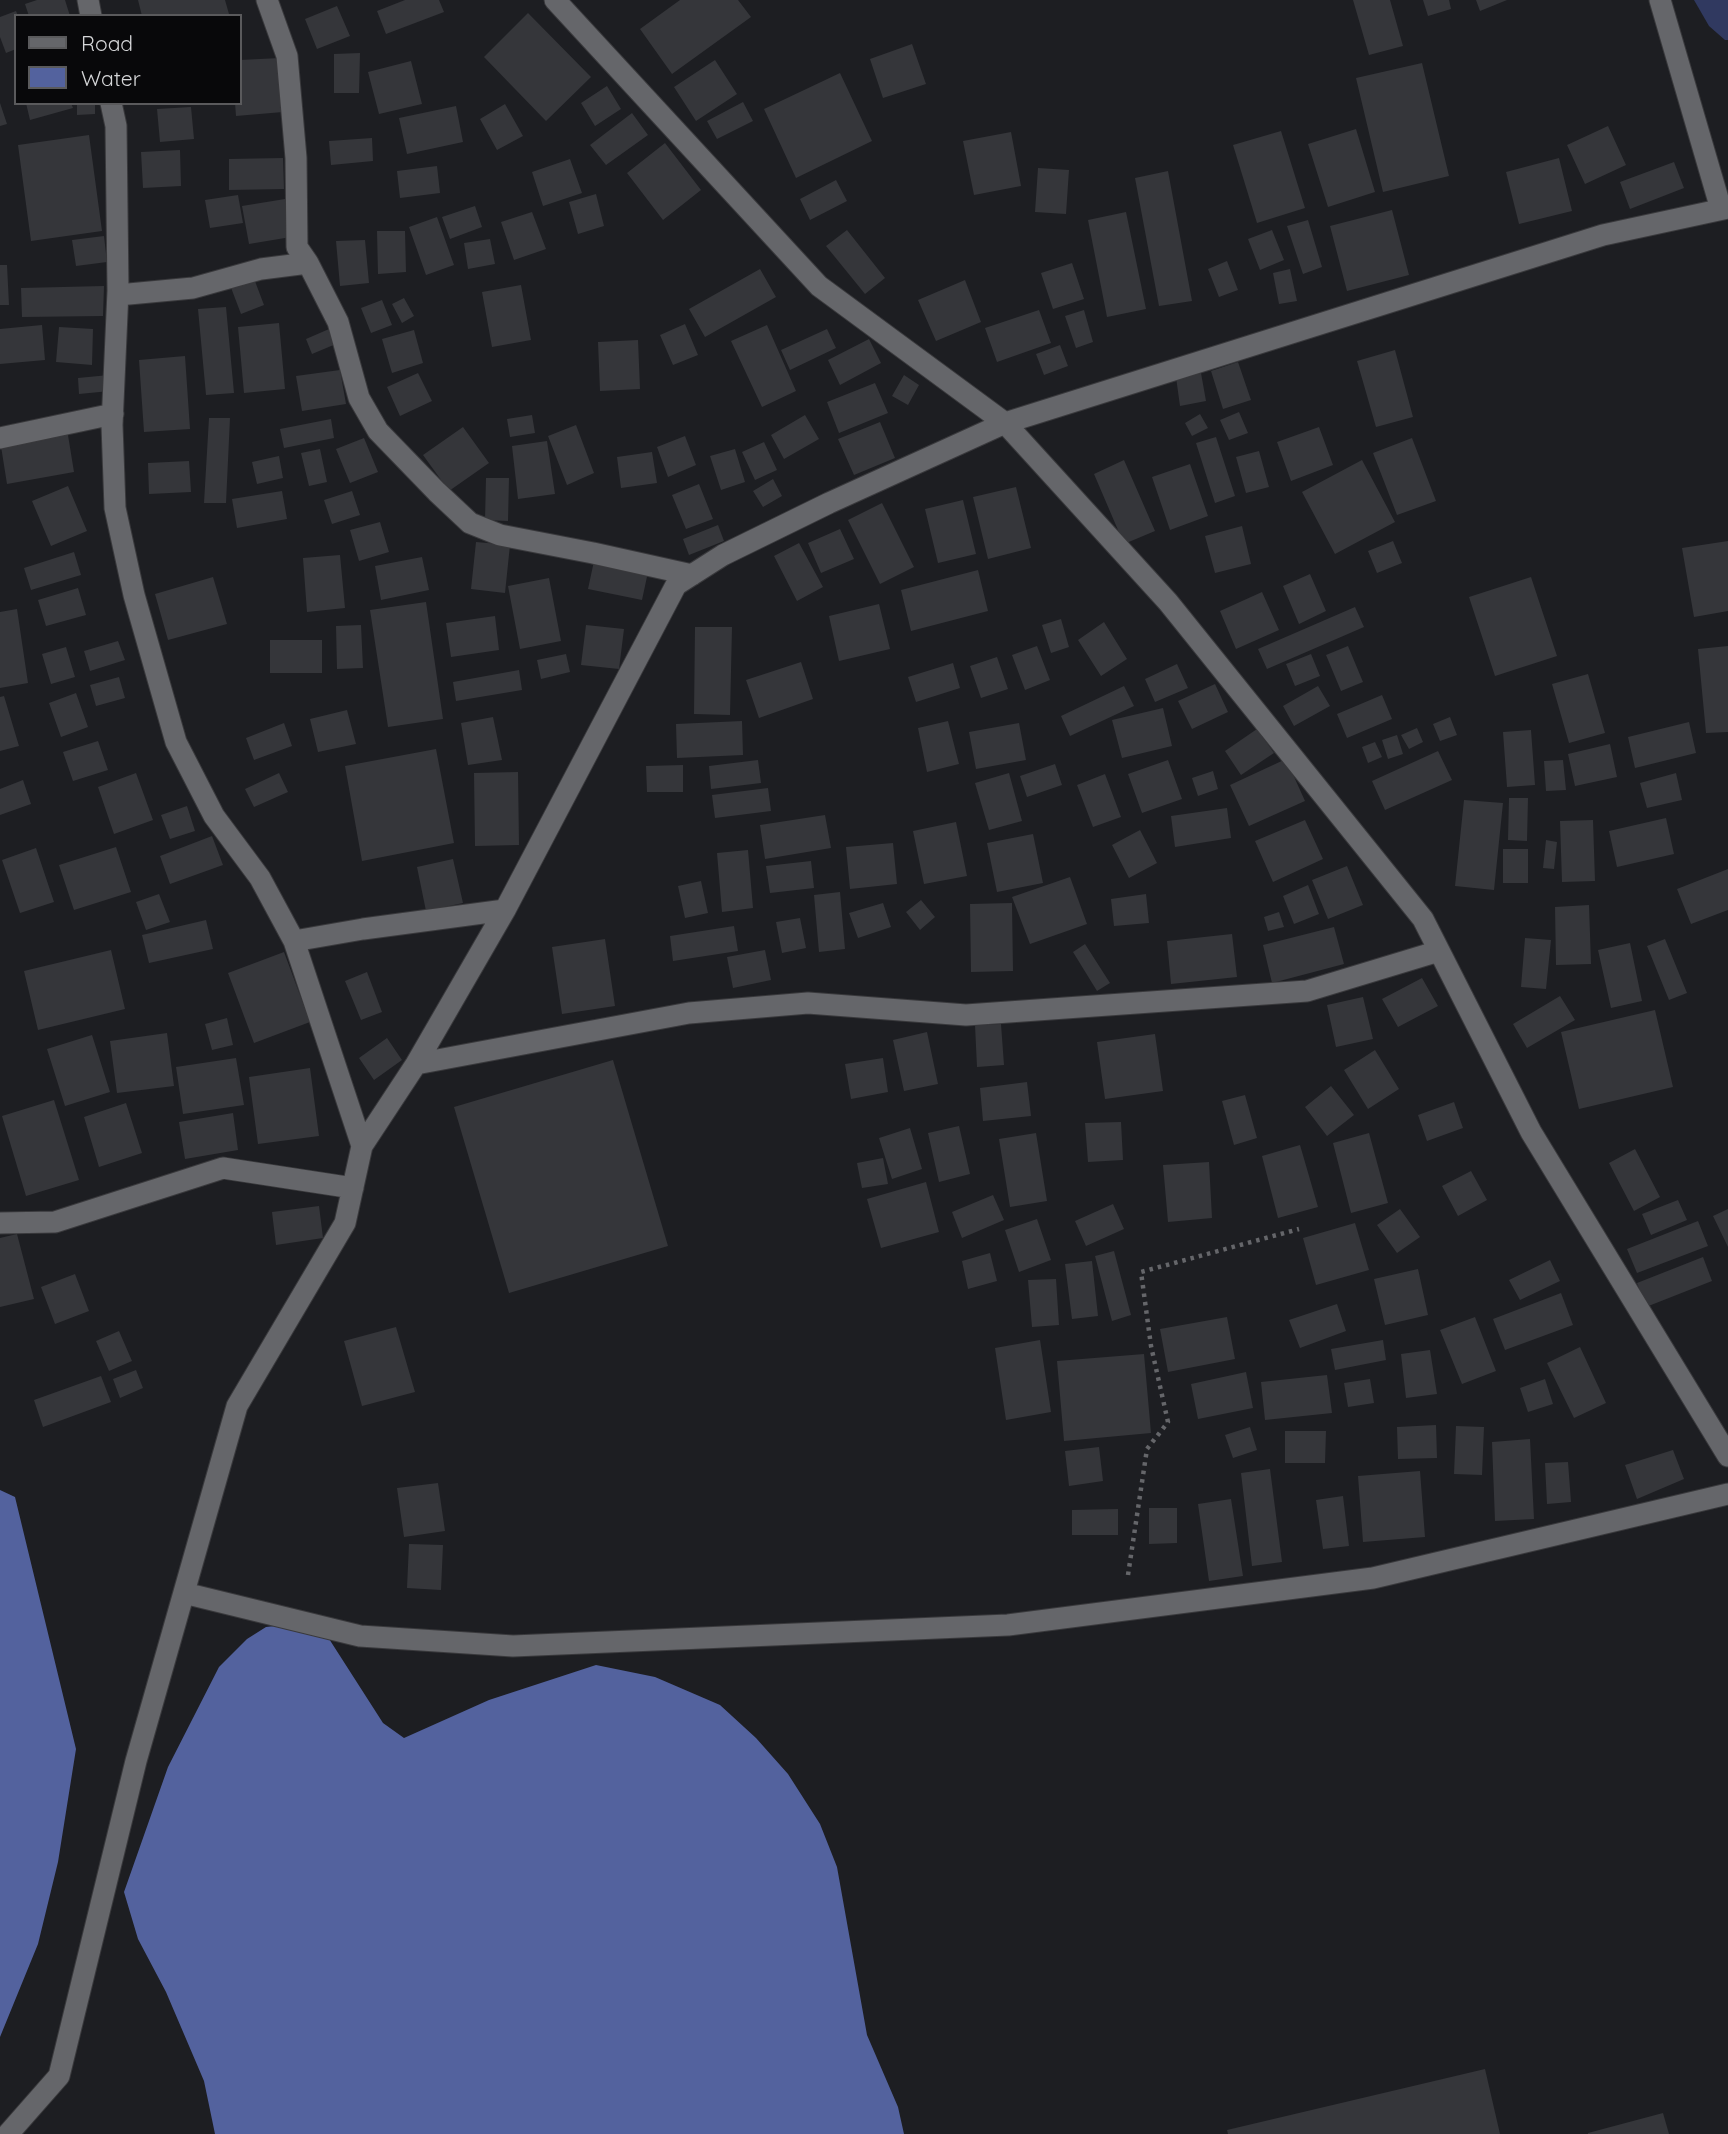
<!DOCTYPE html>
<style>
body{margin:0}
#map{position:relative;width:1728px;height:2134px;overflow:hidden;background:#1d1e22;font-family:Quicksand,sans-serif}
canvas{display:block}
.legend{position:absolute;left:14px;top:14px;width:228px;height:91px;box-sizing:border-box;background:#08080a;border:2px solid #5a5a5c;margin:0;padding:9px 12px;list-style:none;font-size:21px;color:#d5d6d8}
.legend li{display:flex;align-items:center;gap:14px;height:35px}
.legend b{width:35px;border:2px solid #5a5a5c}
</style>
<div id="map">
<canvas width="1728" height="2134"></canvas>
<ul class="legend">
<li><b style="height:9px;background:#65666a"></b>Road</li>
<li><b style="height:19px;background:#53629e"></b>Water</li>
</ul>
</div>
<script>
const c = document.querySelector('canvas').getContext('2d');
c.lineJoin = 'round';
function fillPath(path, color) {
  c.fillStyle = color;
  c.fill(path, 'evenodd');
}
function toPath(rows) {
  const path = new Path2D();
  for (const r of rows) {
    path.moveTo(r[0], r[1]);
    for (let i = 2; i < r.length; i += 2) path.lineTo(r[i], r[i + 1]);
  }
  return path;
}
function strokePath(path, color, width, dash) {
  c.strokeStyle = color;
  c.lineWidth = width;
  c.lineCap = dash ? 'butt' : 'round';
  c.setLineDash(dash || []);
  c.stroke(path);
}
fillPath(toPath([
 [1694,0,1728,0,1728,40,1725,40,1709,26]
]), '#303960');
fillPath(toPath([
 [0,1490,15,1497,76,1749,58,1862,38,1944,0,2037],
 [310,1622,324,1631,383,1723,404,1738,489,1700,596,1665,655,1677,720,1705,756,1738,788,1774,820,1824,837,1867,867,2035,898,2107,904,2134,215,2134,204,2081,166,1992,138,1939,124,1892,168,1767,219,1667,247,1639,266,1627]
]), '#53629e');
fillPath(toPath([
 [37,0,65,0,70,16,29,16,25,4],
 [138,0,225,0,229,14,222,16,142,16],
 [405,0,439,0,444,12,386,34,377,11],
 [680,0,738,0,751,17,672,74,640,29],
 [1353,0,1390,0,1403,46,1369,55],
 [1423,0,1449,0,1451,9,1428,16],
 [1476,0,1507,0,1480,11],
 [337,6,350,36,317,49,305,19],
 [16,11,18,16,16,16,16,49,6,53,0,37,0,17],
 [528,13,591,77,546,121,484,57],
 [912,44,926,84,883,98,870,59],
 [360,53,359,93,334,93,334,54],
 [280,58,283,112,236,116,235,103,240,103,240,60],
 [715,60,737,94,696,121,674,87],
 [411,61,422,104,379,114,368,72],
 [1422,63,1449,176,1383,192,1356,78],
 [840,73,872,141,796,178,764,109],
 [607,86,621,109,595,126,581,103],
 [743,102,753,121,717,139,707,121],
 [0,103,7,124,0,126],
 [26,103,71,103,73,108,30,120],
 [77,103,95,103,95,114,77,115],
 [505,104,523,136,497,150,480,119],
 [456,106,463,142,407,154,399,118],
 [191,107,194,139,160,142,157,109],
 [632,113,648,135,606,165,590,145],
 [1608,126,1626,165,1585,184,1567,145],
 [1356,129,1375,192,1328,207,1308,144],
 [1281,131,1305,208,1257,223,1233,145],
 [1011,132,1021,186,974,195,963,141],
 [89,135,102,231,31,241,18,145],
 [372,138,373,161,331,165,329,141],
 [665,143,701,190,663,220,627,173],
 [180,150,181,186,143,188,141,152],
 [283,158,284,189,229,190,229,159],
 [1559,158,1572,211,1519,224,1506,172],
 [570,159,582,193,543,206,532,172],
 [1674,162,1684,188,1630,209,1620,182],
 [437,166,440,193,400,198,397,171],
 [1038,168,1069,170,1066,214,1035,212],
 [1168,171,1192,301,1159,306,1135,178],
 [836,180,847,201,810,220,800,199],
 [596,194,604,226,578,234,569,202],
 [238,195,243,223,210,228,205,200],
 [285,199,291,237,249,244,242,206],
 [475,206,482,227,450,239,442,217],
 [1392,210,1409,275,1347,291,1330,226],
 [532,212,546,249,514,260,501,222],
 [1126,212,1146,309,1107,317,1088,220],
 [437,217,454,265,426,275,409,227],
 [1308,220,1322,267,1303,274,1287,226],
 [847,230,885,278,865,294,826,246],
 [1272,230,1284,260,1260,270,1248,239],
 [377,231,405,231,406,272,378,274],
 [104,236,107,262,76,266,72,240],
 [490,239,495,264,468,269,464,243],
 [365,240,369,283,340,286,336,241],
 [1227,261,1238,290,1219,297,1208,269],
 [1072,263,1084,299,1053,309,1041,273],
 [0,265,7,265,9,305,0,305],
 [760,269,776,297,705,337,689,309],
 [1290,269,1297,301,1279,304,1273,273],
 [253,276,264,305,241,314,230,285],
 [965,280,981,322,936,341,918,300],
 [521,285,531,340,492,347,482,292],
 [104,286,103,316,22,317,21,288],
 [404,298,414,316,402,323,392,304],
 [382,300,392,325,371,333,361,308],
 [226,307,234,393,206,395,198,309],
 [1039,310,1051,343,997,362,985,328],
 [1084,310,1093,342,1076,348,1065,316],
 [279,323,285,389,244,393,238,327],
 [685,324,698,355,673,365,660,335],
 [42,325,45,360,0,364,0,329],
 [767,325,796,391,762,407,731,341],
 [336,326,343,341,312,354,306,339],
 [59,327,93,329,92,365,56,362],
 [827,329,836,348,790,370,781,350],
 [414,330,423,363,392,373,382,339],
 [869,339,881,363,840,385,828,360],
 [638,340,640,389,600,391,598,342],
 [1060,345,1068,366,1044,375,1036,354],
 [1395,350,1413,417,1376,427,1357,361],
 [185,356,190,429,144,432,139,360],
 [1238,362,1251,400,1223,409,1211,371],
 [340,370,346,404,302,411,296,376],
 [418,373,432,401,400,416,387,387],
 [1201,373,1206,401,1180,406,1176,377],
 [109,375,110,391,79,394,78,378],
 [904,375,919,385,908,405,892,396],
 [875,383,888,413,839,433,827,402],
 [1239,412,1248,433,1229,440,1220,420],
 [1200,414,1208,428,1192,436,1185,423],
 [532,415,535,433,510,437,507,419],
 [805,415,819,439,784,459,771,435],
 [209,418,230,418,226,503,204,503],
 [331,419,334,438,284,448,280,429],
 [880,422,895,458,854,475,838,439],
 [576,425,594,473,567,485,548,436],
 [463,427,489,463,449,491,423,455],
 [1319,427,1333,465,1291,481,1277,442],
 [67,429,74,472,7,484,0,440],
 [685,436,696,465,668,477,657,447],
 [1216,437,1235,496,1215,503,1196,443],
 [364,438,378,472,350,483,336,449],
 [1412,438,1436,501,1397,515,1373,453],
 [547,441,555,494,518,499,512,446],
 [764,442,777,470,755,480,742,452],
 [320,449,327,482,309,486,301,453],
 [735,449,745,482,721,490,710,456],
 [1259,451,1269,487,1246,493,1236,457],
 [652,452,657,483,621,488,617,457],
 [279,456,283,478,257,484,252,462],
 [1124,460,1155,531,1124,544,1094,474],
 [1362,460,1395,522,1335,554,1302,492],
 [189,461,191,492,149,494,148,463],
 [1190,464,1208,516,1170,530,1152,477],
 [486,478,509,478,508,521,485,520],
 [773,479,782,496,763,507,753,491],
 [699,484,713,519,686,529,672,495],
 [68,486,87,531,51,546,32,501],
 [1016,487,1031,548,988,559,973,497],
 [282,491,287,519,237,528,232,499],
 [352,491,360,515,332,524,324,500],
 [963,500,976,554,938,563,925,509],
 [882,503,914,567,880,584,848,520],
 [380,522,389,552,359,561,350,530],
 [718,525,724,541,689,555,683,539],
 [1242,526,1251,564,1215,573,1205,536],
 [840,529,854,559,821,573,808,543],
 [1393,541,1402,563,1377,573,1368,551],
 [1728,541,1728,611,1694,617,1682,548],
 [476,542,510,545,505,593,471,589],
 [799,543,823,587,797,601,774,556],
 [74,552,81,575,31,590,24,568],
 [340,555,345,608,307,612,303,558],
 [422,557,429,590,381,600,375,566],
 [594,561,648,572,642,600,588,589],
 [978,570,988,611,911,631,901,590],
 [1310,574,1326,611,1299,624,1283,586],
 [213,577,227,624,168,640,155,594],
 [1531,577,1557,656,1495,676,1469,597],
 [549,578,561,641,520,649,508,586],
 [78,588,86,615,46,626,38,600],
 [1262,592,1279,630,1236,649,1220,611],
 [426,602,443,719,388,727,370,610],
 [879,604,890,649,839,661,829,616],
 [1355,607,1364,627,1267,669,1258,649],
 [17,609,28,683,0,688,0,612],
 [495,616,499,650,451,657,446,623],
 [1061,619,1069,647,1051,653,1042,625],
 [1104,622,1127,659,1101,676,1078,640],
 [361,625,363,668,337,669,336,626],
 [586,625,624,629,619,669,581,665],
 [695,627,732,627,730,715,694,714],
 [270,640,322,640,322,673,270,673],
 [118,641,125,660,90,671,84,651],
 [1037,646,1050,680,1025,690,1012,655],
 [1348,646,1363,682,1341,691,1326,655],
 [1728,646,1728,732,1706,733,1698,649],
 [66,647,75,677,51,684,42,654],
 [566,654,570,672,541,679,537,660],
 [1311,654,1320,676,1295,686,1286,664],
 [997,657,1008,689,981,698,970,666],
 [801,662,813,699,759,718,746,680],
 [953,663,960,688,916,702,908,677],
 [1177,664,1188,688,1155,702,1145,679],
 [519,670,522,690,456,701,453,682],
 [1588,674,1605,733,1569,743,1552,684],
 [119,677,125,698,96,706,90,685],
 [1215,684,1228,712,1192,729,1178,701],
 [1124,686,1134,706,1070,736,1061,716],
 [1318,686,1330,706,1294,726,1283,706],
 [76,693,88,727,61,737,49,703],
 [1382,695,1392,719,1347,738,1337,714],
 [4,696,19,746,0,751,0,697],
 [1163,708,1172,746,1122,758,1112,720],
 [347,710,356,744,318,752,310,719],
 [493,717,502,760,468,765,461,723],
 [1450,717,1457,735,1440,741,1433,724],
 [742,721,743,755,677,758,676,724],
 [948,721,959,764,927,772,918,728],
 [1689,722,1696,753,1635,768,1628,737],
 [284,723,292,746,254,760,246,738],
 [1019,723,1026,760,976,769,969,732],
 [1417,728,1423,742,1409,749,1401,735],
 [1257,729,1274,753,1241,775,1225,751],
 [1531,730,1535,785,1507,787,1503,732],
 [1397,735,1403,754,1388,759,1382,740],
 [98,741,108,770,73,781,63,752],
 [1375,742,1382,757,1368,763,1362,747],
 [1610,744,1617,777,1575,786,1568,754],
 [436,749,454,843,362,861,345,766],
 [1438,751,1452,780,1385,810,1372,781],
 [1286,759,1305,801,1249,826,1230,785],
 [758,760,761,783,711,789,709,766],
 [1168,760,1182,799,1142,813,1128,774],
 [1563,760,1566,790,1546,791,1544,761],
 [1055,764,1062,785,1027,797,1020,776],
 [683,765,683,792,647,792,646,766],
 [1213,771,1218,789,1198,796,1192,778],
 [518,772,519,845,475,846,474,773],
 [136,773,153,820,114,834,98,787],
 [279,773,288,792,254,807,245,789],
 [1009,773,1022,821,989,830,975,783],
 [1676,773,1682,800,1647,808,1640,783],
 [1105,774,1121,817,1093,827,1077,785],
 [23,780,31,804,0,815,0,789],
 [768,788,771,811,715,818,712,795],
 [1509,798,1528,798,1527,841,1508,840],
 [1464,800,1503,803,1494,890,1455,886],
 [187,806,195,831,170,839,161,815],
 [1227,808,1231,838,1175,847,1171,816],
 [825,815,831,848,765,859,760,825],
 [1666,818,1674,854,1617,867,1609,831],
 [1305,820,1323,859,1273,882,1255,841],
 [1593,820,1595,881,1562,882,1560,821],
 [956,822,967,876,924,884,913,831],
 [1140,830,1157,863,1129,878,1112,845],
 [1033,834,1043,883,997,892,987,843],
 [212,836,223,865,170,884,160,856],
 [1546,840,1557,842,1554,869,1543,868],
 [893,843,897,884,850,889,846,847],
 [116,847,131,892,74,910,59,865],
 [36,848,54,902,20,913,2,860],
 [1503,849,1528,849,1528,883,1503,883],
 [748,850,753,908,722,912,717,853],
 [453,859,463,903,426,911,417,867],
 [811,861,814,888,770,893,766,866],
 [1347,866,1363,905,1328,919,1312,880],
 [1728,869,1728,910,1691,924,1677,889],
 [1070,877,1087,924,1030,944,1012,897],
 [701,881,708,913,685,918,678,886],
 [1308,885,1319,914,1294,924,1283,896],
 [840,892,845,949,819,952,814,895],
 [159,894,170,922,146,930,136,902],
 [1146,894,1149,923,1114,926,1111,899],
 [921,900,935,917,920,930,906,912],
 [883,903,891,927,858,938,849,913],
 [1012,903,1013,971,971,972,970,904],
 [1589,905,1591,964,1556,965,1555,907],
 [1279,912,1284,927,1268,931,1264,917],
 [800,918,806,948,782,953,776,922],
 [206,920,213,949,149,963,142,935],
 [734,926,738,951,673,961,670,936],
 [1334,927,1344,964,1272,983,1263,945],
 [1232,934,1237,977,1171,984,1167,941],
 [1525,938,1551,940,1546,989,1521,987],
 [605,939,615,1006,562,1014,552,947],
 [1665,939,1687,993,1669,1000,1647,946],
 [1630,943,1642,1001,1611,1008,1598,950],
 [1085,944,1110,983,1097,991,1073,952],
 [111,950,125,1009,38,1030,24,971],
 [765,950,771,980,733,988,727,957],
 [284,952,310,1022,254,1043,228,973],
 [367,972,382,1012,361,1020,345,981],
 [1422,978,1438,1006,1398,1027,1382,999],
 [1560,996,1575,1020,1527,1048,1513,1024],
 [1363,997,1373,1039,1336,1047,1327,1005],
 [1655,1010,1673,1087,1579,1109,1561,1032],
 [227,1018,233,1045,212,1050,205,1024],
 [1001,1024,1004,1065,977,1067,975,1025],
 [927,1032,938,1084,904,1091,893,1040],
 [167,1033,174,1086,117,1093,110,1041],
 [1155,1034,1163,1091,1105,1099,1097,1042],
 [92,1035,110,1092,65,1106,47,1049],
 [387,1038,402,1060,374,1080,359,1058],
 [1375,1050,1399,1089,1368,1109,1344,1070],
 [236,1058,244,1105,183,1114,176,1067],
 [883,1058,888,1092,851,1099,845,1064],
 [613,1060,668,1246,509,1293,454,1107],
 [310,1068,319,1136,258,1144,249,1077],
 [1027,1082,1031,1116,983,1121,980,1088],
 [1331,1086,1354,1115,1327,1136,1305,1107],
 [1245,1095,1257,1138,1234,1145,1222,1101],
 [54,1100,79,1180,26,1196,2,1116],
 [1454,1102,1463,1128,1427,1141,1418,1115],
 [126,1103,142,1153,99,1167,84,1117],
 [233,1113,238,1150,185,1159,179,1122],
 [1121,1122,1123,1160,1088,1162,1085,1123],
 [959,1126,970,1174,939,1182,928,1133],
 [910,1128,922,1169,892,1179,879,1138],
 [1036,1133,1047,1201,1010,1207,999,1139],
 [1369,1133,1388,1203,1351,1213,1333,1143],
 [1300,1145,1318,1207,1278,1218,1262,1156],
 [1635,1149,1660,1197,1634,1211,1609,1163],
 [883,1158,888,1184,862,1188,857,1163],
 [1209,1162,1212,1218,1168,1222,1163,1165],
 [1471,1171,1487,1200,1458,1216,1442,1186],
 [926,1182,939,1232,881,1248,867,1199],
 [993,1195,1004,1220,962,1238,952,1212],
 [1678,1200,1687,1220,1651,1235,1642,1214],
 [1113,1204,1124,1229,1086,1246,1075,1221],
 [319,1206,323,1238,276,1245,272,1212],
 [1400,1209,1420,1237,1397,1253,1377,1225],
 [1728,1209,1728,1247,1713,1216],
 [1037,1219,1051,1260,1019,1272,1005,1230],
 [1698,1221,1708,1246,1637,1273,1627,1249],
 [1355,1223,1369,1270,1316,1285,1303,1238],
 [17,1234,34,1299,0,1307,0,1238],
 [1114,1251,1131,1315,1112,1321,1095,1256],
 [990,1253,997,1281,968,1289,962,1261],
 [1703,1257,1712,1281,1646,1307,1637,1283],
 [1550,1260,1560,1281,1520,1300,1509,1280],
 [1092,1261,1098,1316,1072,1319,1065,1264],
 [1418,1269,1428,1315,1385,1325,1374,1279],
 [75,1274,89,1311,55,1324,41,1287],
 [1056,1279,1059,1325,1032,1327,1028,1280],
 [1561,1293,1573,1325,1505,1350,1493,1319],
 [1337,1304,1346,1331,1300,1348,1289,1320],
 [1227,1317,1235,1359,1168,1372,1160,1329],
 [1475,1317,1496,1371,1462,1384,1440,1330],
 [396,1327,415,1392,362,1406,344,1341],
 [119,1331,132,1361,109,1371,96,1341],
 [1040,1340,1051,1412,1006,1420,995,1348],
 [1383,1340,1386,1360,1335,1370,1331,1349],
 [1580,1347,1606,1403,1574,1418,1547,1363],
 [1430,1350,1437,1394,1406,1398,1401,1354],
 [1144,1354,1151,1433,1064,1441,1057,1361],
 [136,1370,143,1388,120,1398,113,1379],
 [1246,1372,1253,1408,1198,1419,1191,1384],
 [1327,1375,1332,1413,1265,1420,1261,1382],
 [101,1376,111,1402,43,1427,34,1400],
 [1370,1379,1374,1403,1348,1407,1344,1383],
 [1545,1379,1553,1404,1528,1412,1520,1388],
 [1436,1425,1437,1458,1398,1459,1397,1427],
 [1456,1426,1484,1427,1482,1475,1454,1474],
 [1250,1427,1257,1450,1233,1458,1225,1435],
 [1285,1431,1326,1431,1325,1463,1285,1463],
 [1530,1439,1534,1519,1495,1521,1492,1442],
 [1099,1447,1103,1481,1069,1486,1065,1451],
 [1673,1450,1684,1479,1637,1499,1625,1465],
 [1568,1462,1571,1502,1547,1504,1545,1463],
 [1270,1469,1282,1562,1252,1566,1241,1473],
 [1420,1471,1425,1537,1363,1542,1358,1476],
 [438,1483,445,1531,404,1537,397,1488],
 [1343,1496,1349,1546,1323,1549,1316,1500],
 [1231,1499,1243,1576,1209,1581,1198,1504],
 [1149,1508,1177,1508,1177,1543,1149,1544],
 [1118,1509,1118,1535,1072,1535,1072,1510],
 [409,1544,443,1545,441,1590,407,1588],
 [1485,2069,1500,2134,1228,2134,1227,2130],
 [1663,2113,1669,2134,1588,2134,1588,2133]
]), '#35363a');
const street = toPath([
 [88,0,91,16],
 [267,0,287,56,296,158,297,247,308,263],
 [555,0,819,286,1005,423,1168,602,1423,919,1531,1132,1728,1456],
 [1660,0,1721,209],
 [111,103,116,126,118,291,112,425,115,508,134,595,176,742,214,816,260,878,294,941,362,1146],
 [118,295,193,288,261,269,308,263,338,322,359,398,378,431,437,492,470,523,500,535,593,553,692,575],
 [0,438,113,414],
 [294,941,363,929,505,910],
 [416,1064,689,1013,808,1003,966,1015,1307,991,1439,951],
 [0,1223,55,1222,223,1168,353,1188],
 [184,1593,360,1636,513,1646,1008,1625,1373,1578,1728,1494],
 [8,2134,59,2076,136,1761,237,1406,345,1223,362,1146,416,1064,505,910,676,585,723,555,829,503,1005,423,1603,235,1728,208]
]);
strokePath(street, '#39393c', 23);
strokePath(toPath([
 [1128,1575,1147,1449,1168,1422,1151,1346,1141,1272,1299,1229]
]), '#65666a', 4.5, [3.5, 5]);
strokePath(street, '#65666a', 21);
</script>
